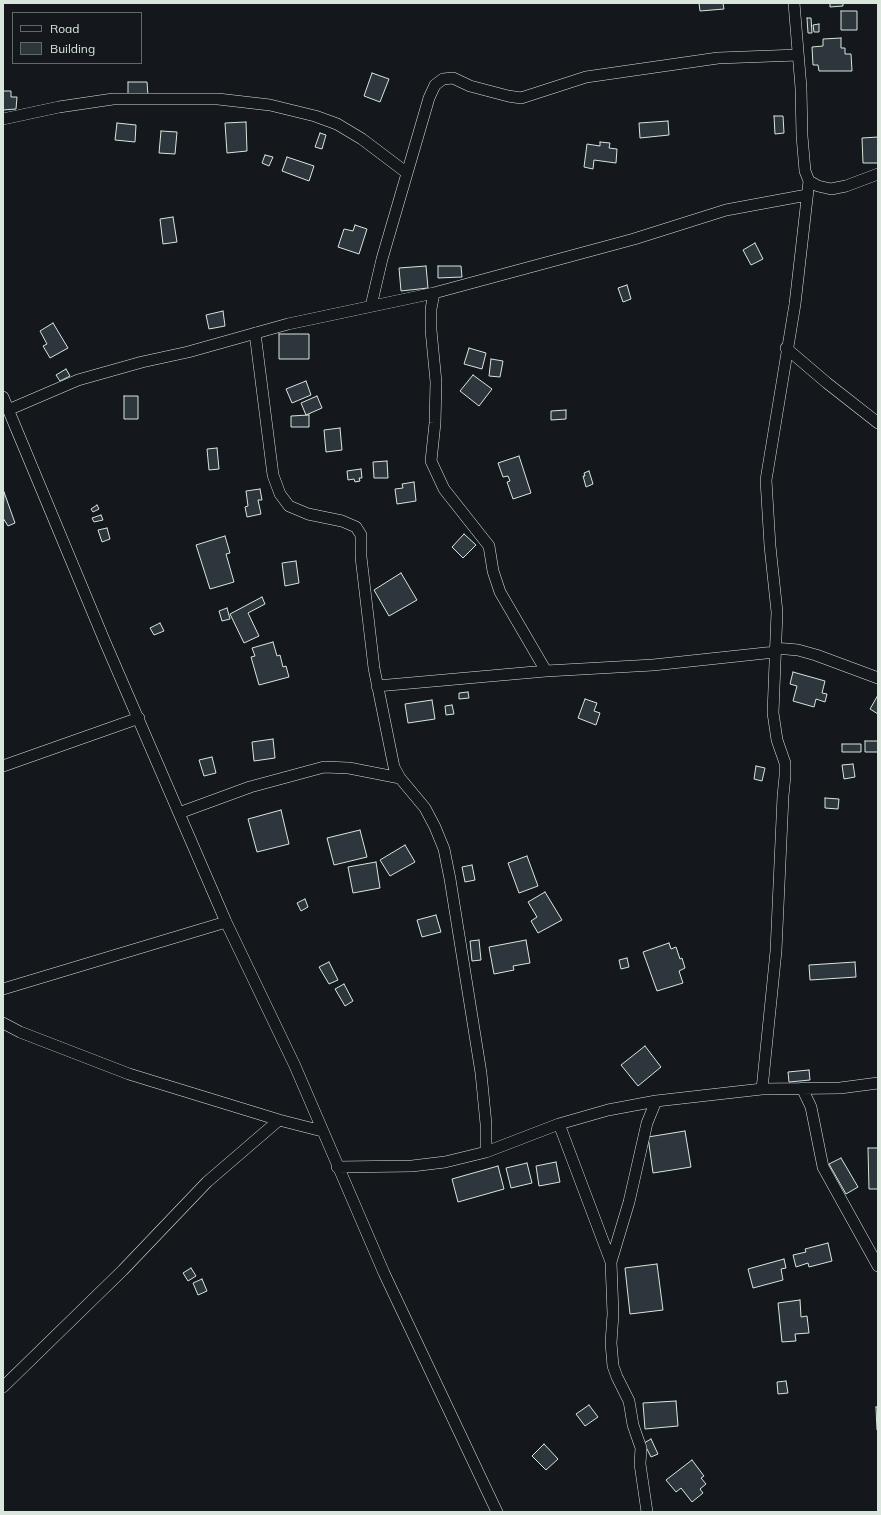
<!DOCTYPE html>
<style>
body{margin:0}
#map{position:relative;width:881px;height:1515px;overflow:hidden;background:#14181c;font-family:Mulish,sans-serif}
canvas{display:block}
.frame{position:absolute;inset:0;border:4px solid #d8e6dc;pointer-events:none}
.legend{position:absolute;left:12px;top:12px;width:130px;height:52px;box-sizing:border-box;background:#14181c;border:1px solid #626a69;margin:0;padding:5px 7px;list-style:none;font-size:12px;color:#d8e6dc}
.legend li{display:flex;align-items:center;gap:8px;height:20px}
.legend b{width:20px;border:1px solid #626a69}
</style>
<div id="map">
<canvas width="881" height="1515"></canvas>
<div class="frame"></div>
<ul class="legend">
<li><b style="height:5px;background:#14181c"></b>Road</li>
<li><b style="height:11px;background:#2c363c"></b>Building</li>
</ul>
</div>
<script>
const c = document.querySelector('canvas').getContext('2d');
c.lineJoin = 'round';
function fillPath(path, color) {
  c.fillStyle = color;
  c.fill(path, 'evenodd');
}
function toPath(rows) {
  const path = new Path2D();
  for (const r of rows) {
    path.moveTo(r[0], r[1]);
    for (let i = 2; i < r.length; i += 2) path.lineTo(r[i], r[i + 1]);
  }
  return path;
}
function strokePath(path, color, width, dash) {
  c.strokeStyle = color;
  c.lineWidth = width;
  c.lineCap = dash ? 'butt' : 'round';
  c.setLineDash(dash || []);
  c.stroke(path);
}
const building = toPath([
 [699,3,723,3,724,9,700,11,699,3],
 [830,3,843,3,843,6,830,7,830,3],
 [841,11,857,11,857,30,841,30,841,11],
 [807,18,811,18,812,33,808,33,807,18],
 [819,24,819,32,814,32,813,25,819,24],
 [841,38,841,48,845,48,845,54,851,54,852,71,819,71,818,65,813,65,812,47,823,46,823,39,841,38],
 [372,73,389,79,380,102,364,96,372,73],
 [128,82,147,82,148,96,128,96,128,82],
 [3,91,11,91,11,97,17,97,16,109,3,110,3,91],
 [774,116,783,116,784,133,775,134,774,116],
 [668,121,669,135,640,138,639,123,668,121],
 [246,122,247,151,227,153,225,123,246,122],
 [117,123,136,125,135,142,115,140,117,123],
 [161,131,177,132,175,154,159,153,161,131],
 [320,133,326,135,322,149,315,147,320,133],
 [878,137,878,163,863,163,862,138,878,137],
 [600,142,610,143,609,148,617,149,616,163,594,160,593,169,584,167,587,144,600,146,600,142],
 [265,155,273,157,269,166,262,163,265,155],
 [287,157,314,166,309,181,282,171,287,157],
 [173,217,177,242,163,244,160,219,173,217],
 [355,225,367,229,359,254,338,247,344,229,353,231,355,225],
 [755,243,763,259,751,265,743,250,755,243],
 [426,266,428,288,401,291,399,268,426,266],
 [438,266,461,266,462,277,438,278,438,266],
 [627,285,631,299,623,302,618,288,627,285],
 [223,311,225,326,209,329,206,315,223,311],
 [53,323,68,348,50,358,43,346,47,344,40,331,53,323],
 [279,334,309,334,309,359,279,359,279,334],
 [469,348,486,353,482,369,464,364,469,348],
 [491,359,503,361,500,377,489,376,491,359],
 [66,369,70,376,60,381,56,375,66,369],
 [473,375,492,389,479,406,460,391,473,375],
 [306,381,311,395,292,403,286,389,306,381],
 [124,396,138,396,138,419,124,419,124,396],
 [317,396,322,408,306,415,301,403,317,396],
 [566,410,566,419,551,420,551,411,566,410],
 [309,415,309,427,291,427,291,416,309,415],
 [340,428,342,450,326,452,324,430,340,428],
 [217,448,219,469,209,470,207,449,217,448],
 [519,456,531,493,513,499,507,482,510,481,508,476,503,477,498,463,519,456],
 [387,461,388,478,374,478,373,462,387,461],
 [361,469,362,478,359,478,360,481,355,482,354,479,348,480,347,471,361,469],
 [589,471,593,484,586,487,583,476,585,476,584,473,589,471],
 [414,482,416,501,397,504,395,489,403,488,402,484,414,482],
 [260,489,262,500,258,500,261,514,247,517,245,507,248,506,246,491,260,489],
 [4,492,15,523,8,526,3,518,4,492],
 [97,505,99,509,93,512,91,509,97,505],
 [101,515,103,520,94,522,92,518,101,515],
 [107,528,110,539,102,542,98,530,107,528],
 [464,534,476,545,463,558,452,547,464,534],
 [225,536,230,553,226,554,234,582,210,589,196,545,225,536],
 [296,561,299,583,285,586,282,563,296,561],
 [401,573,417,600,389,616,374,590,401,573],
 [262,597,265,604,248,613,259,636,244,643,230,614,262,597],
 [227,608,230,619,222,621,219,611,227,608],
 [160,623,164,631,154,635,150,628,160,623],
 [273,642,277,656,280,655,283,667,286,666,289,677,259,685,251,657,255,656,252,648,273,642],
 [793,672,825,681,822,693,827,694,825,702,816,699,814,707,793,701,797,686,790,684,793,672],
 [468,692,469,698,459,699,459,693,468,692],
 [878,695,878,714,870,709,878,695],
 [585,699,597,703,594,711,600,713,596,725,578,718,585,699],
 [432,700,435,719,408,723,405,704,432,700],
 [452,705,454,714,446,715,445,706,452,705],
 [273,739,275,758,254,761,252,742,273,739],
 [865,741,878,741,878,752,865,752,865,741],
 [842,744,861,744,861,752,842,752,842,744],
 [212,757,216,773,204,776,199,760,212,757],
 [853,764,855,777,844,779,842,765,853,764],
 [756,766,765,768,762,781,754,779,756,766],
 [825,798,839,799,838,809,825,808,825,798],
 [281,810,289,844,257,852,248,819,281,810],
 [360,830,367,857,334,865,327,838,360,830],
 [405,845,415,862,390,876,380,860,405,845],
 [527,856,538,886,519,893,508,863,527,856],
 [376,862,380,888,353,893,348,867,376,862],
 [472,865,475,880,465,882,462,867,472,865],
 [545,892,562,920,538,933,531,921,537,917,528,902,545,892],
 [305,899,308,907,301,911,297,903,305,899],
 [436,915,441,932,422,937,417,920,436,915],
 [479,940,481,960,472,961,470,941,479,940],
 [526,940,530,963,513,966,514,970,494,974,489,947,526,940],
 [669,943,671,949,676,947,680,959,682,958,685,968,679,971,683,983,657,991,643,952,669,943],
 [627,958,629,967,621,969,619,960,627,958],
 [329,962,338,980,329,984,319,967,329,962],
 [855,962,856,977,810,980,809,965,855,962],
 [344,984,353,1001,345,1006,335,989,344,984],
 [645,1046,661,1067,638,1086,621,1065,645,1046],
 [809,1070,810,1080,789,1082,788,1072,809,1070],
 [685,1131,691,1167,653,1173,648,1137,685,1131],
 [868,1148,878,1148,878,1189,869,1189,868,1148],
 [841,1158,858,1187,846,1194,829,1164,841,1158],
 [556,1162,560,1182,539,1186,536,1166,556,1162],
 [527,1163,532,1183,511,1188,506,1168,527,1163],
 [498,1166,504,1189,458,1202,452,1179,498,1166],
 [828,1243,832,1261,809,1267,808,1263,796,1267,793,1255,806,1252,805,1249,828,1243],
 [784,1259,786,1268,781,1269,783,1280,753,1288,748,1269,784,1259],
 [657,1264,663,1310,630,1314,625,1268,657,1264],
 [191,1268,196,1276,188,1281,183,1273,191,1268],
 [202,1279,207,1291,198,1295,193,1283,202,1279],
 [800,1300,801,1317,807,1316,809,1333,795,1334,796,1341,782,1342,778,1303,800,1300],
 [786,1381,788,1393,778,1394,777,1382,786,1381],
 [676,1401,678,1426,645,1429,643,1403,676,1401],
 [589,1405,598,1417,585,1426,576,1414,589,1405],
 [876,1407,878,1407,878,1430,877,1430,876,1407],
 [651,1439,658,1454,651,1457,644,1443,651,1439],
 [544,1444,558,1459,546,1470,532,1456,544,1444],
 [692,1460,704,1476,701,1478,706,1484,700,1489,703,1493,692,1502,681,1488,676,1492,666,1480,692,1460]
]);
fillPath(building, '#2c363c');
strokePath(building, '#d8e6dc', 1);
const street = toPath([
 [794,3,801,88,802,136,805,171,809,181,818,186,831,189,846,186,878,174],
 [3,119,59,107,113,99,218,99,270,105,315,116,337,124,362,139,407,173],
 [434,293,431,309,431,330,436,382,435,423,431,461,444,489,489,546,493,571,500,592,546,671],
 [371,306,382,259,429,98,435,85,443,79,453,78,470,86,508,96,521,98,586,77,718,58,798,55],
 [255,333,273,475,280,494,289,506,308,514,342,521,356,527,361,535,361,557,374,668,394,767,400,778,425,808,435,827,444,849,450,879,481,1073,486,1124,486,1152],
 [786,348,827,383,878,423],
 [3,397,105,642,226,922,295,1066,384,1273,497,1512],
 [8,410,78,380,142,362,188,352,288,324,434,293,634,239,726,210,807,195],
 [775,648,798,650,816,655,878,678],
 [377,686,546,671,653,665,775,652],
 [3,766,139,718],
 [179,813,250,787,324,767,349,768,400,778],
 [3,989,226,922],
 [3,1023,20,1032,129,1074,279,1120,322,1131],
 [802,1088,811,1107,823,1167,878,1266],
 [762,1089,776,951,783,796,785,776,785,763,777,740,773,713,777,612,770,546,766,480,795,304,809,181],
 [559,1124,611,1262,613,1314,611,1343,613,1366,617,1377,629,1401,633,1425,641,1448,640,1464,647,1512],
 [337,1167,412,1166,445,1162,486,1152,559,1124,608,1110,656,1101,762,1089,840,1088,878,1083],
 [611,1262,629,1202,647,1123,656,1101],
 [3,1387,123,1270,207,1182,279,1120]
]);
strokePath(street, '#d8e6dc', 12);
strokePath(street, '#14181c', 11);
</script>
